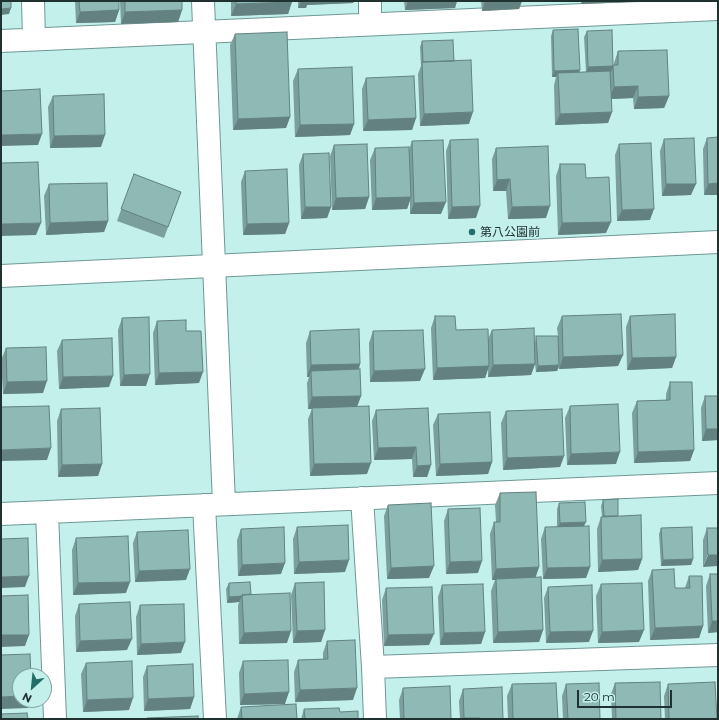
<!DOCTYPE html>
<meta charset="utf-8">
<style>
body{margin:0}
#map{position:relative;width:719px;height:720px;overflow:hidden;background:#c4f0ec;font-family:Montserrat,sans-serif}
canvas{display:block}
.frame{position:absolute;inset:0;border:2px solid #203230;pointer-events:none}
.north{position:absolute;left:12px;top:668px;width:40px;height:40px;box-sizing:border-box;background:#c4f0ec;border:1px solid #82a4a1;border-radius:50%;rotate:207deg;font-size:11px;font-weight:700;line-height:16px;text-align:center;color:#203230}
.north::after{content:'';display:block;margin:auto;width:14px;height:18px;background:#236e69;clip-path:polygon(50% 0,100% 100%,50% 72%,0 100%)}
.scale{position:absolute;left:577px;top:690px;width:95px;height:18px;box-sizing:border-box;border:2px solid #203230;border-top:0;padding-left:5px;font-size:12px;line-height:14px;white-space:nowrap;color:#203230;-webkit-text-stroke:3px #c4f0ec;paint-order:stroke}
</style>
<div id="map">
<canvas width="719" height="720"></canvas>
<div class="frame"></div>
<div class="north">N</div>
<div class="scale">20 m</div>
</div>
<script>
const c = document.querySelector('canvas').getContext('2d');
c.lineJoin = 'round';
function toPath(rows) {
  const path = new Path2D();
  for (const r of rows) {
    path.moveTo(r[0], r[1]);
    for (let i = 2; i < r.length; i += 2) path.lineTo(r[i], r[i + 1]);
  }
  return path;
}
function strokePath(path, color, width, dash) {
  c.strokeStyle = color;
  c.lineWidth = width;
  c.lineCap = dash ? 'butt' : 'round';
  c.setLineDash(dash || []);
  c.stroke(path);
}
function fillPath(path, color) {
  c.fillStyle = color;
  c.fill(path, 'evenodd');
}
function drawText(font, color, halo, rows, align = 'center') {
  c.font = font + ' Montserrat,"Noto Sans JP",sans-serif';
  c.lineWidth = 3.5;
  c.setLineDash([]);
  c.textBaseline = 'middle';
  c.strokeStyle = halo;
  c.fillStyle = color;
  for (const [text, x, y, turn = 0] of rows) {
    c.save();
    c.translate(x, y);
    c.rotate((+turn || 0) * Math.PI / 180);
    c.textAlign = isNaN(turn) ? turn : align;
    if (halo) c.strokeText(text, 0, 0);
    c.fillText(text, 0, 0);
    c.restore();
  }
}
const minor = toPath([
 [33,1,34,39],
 [203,1,224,504],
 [370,1,370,24],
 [1,41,718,9],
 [362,498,373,667,375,719],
 [204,505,215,719],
 [47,512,55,719],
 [1,514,718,483],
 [373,667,718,655]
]);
const tertiary = toPath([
 [1,276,718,242]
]);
strokePath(minor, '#6e9894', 24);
strokePath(tertiary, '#6e9894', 24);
strokePath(minor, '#fff', 22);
strokePath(tertiary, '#fff', 22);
fillPath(toPath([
 [75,1,119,1,119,10,115,22,76,23],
 [120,1,182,1,182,10,178,22,121,24],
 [231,1,292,1,288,14,231,16],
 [298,1,354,1,353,3,307,5,306,8,298,8],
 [404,1,457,1,455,8,405,10],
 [481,1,522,1,519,9,482,11],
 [553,30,579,72,586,72,584,37,587,31,613,66,614,65,614,63,618,51,669,96,664,108,634,109,633,98,611,99,612,112,608,123,555,125,554,85,556,77,552,77,551,36],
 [235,34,290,117,286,128,233,130,230,45],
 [422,41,454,61,469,124,420,126,418,74,421,66,420,47],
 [298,69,354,124,350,135,295,137,293,81],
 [366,78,416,118,412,130,363,131,362,89],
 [53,96,101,147,50,148,48,107],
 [707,138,718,195,704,195,703,149],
 [664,139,691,195,662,196,660,151],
 [450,140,476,218,448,219,446,151],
 [412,141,441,214,410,214,410,201,407,209,372,210,370,160,375,148,409,150],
 [619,144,650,220,617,221,615,155],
 [334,145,369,197,365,209,332,210,330,156],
 [496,148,546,218,508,219,506,191,493,191,492,159],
 [303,154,331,207,327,218,301,219,299,165],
 [560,164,586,178,606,233,558,235,556,176],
 [245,171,289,223,285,234,243,235,241,182],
 [134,174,181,192,164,238,117,221],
 [49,184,108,221,104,232,46,235,44,196],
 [435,316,456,330,488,339,492,330,535,342,536,336,558,336,557,328,562,316,623,355,618,366,559,369,559,367,557,371,536,372,535,364,531,375,488,377,488,369,485,378,433,380,431,328],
 [630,316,676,357,672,368,627,370,626,327],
 [122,318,146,386,120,386,118,330],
 [157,321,186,331,199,383,155,385,153,333],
 [310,331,360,364,359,369,361,396,357,406,367,474,310,476,308,419,312,409,308,409,307,383,309,377,307,377,306,343],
 [373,331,420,381,370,382,369,343],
 [62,340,109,387,59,389,57,351],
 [6,348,43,393,3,394,1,360],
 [670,382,694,450,690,461,634,463,632,413,637,401,666,400,666,394],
 [705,396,718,396,718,440,702,441,701,408],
 [570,406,616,464,567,465,565,418],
 [428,408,431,465,427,477,413,477,412,459,374,460,372,421,376,410],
 [61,409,102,464,98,476,58,477,57,421],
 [506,411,564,456,560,467,503,470,501,423],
 [438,414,492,462,488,474,436,476,433,425],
 [500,493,539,567,535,578,543,630,539,642,493,643,491,591,495,580,492,580,490,534,494,522,496,522,495,505],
 [603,500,618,516,642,559,638,570,598,572,597,529,601,517,602,517,601,506],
 [559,503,584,526,590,567,586,578,543,579,541,539,545,527,557,527,557,509],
 [388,505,429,578,387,579,384,516],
 [448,509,478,573,446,574,444,521],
 [297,527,345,572,294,574,293,539],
 [661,528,693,559,691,565,661,566,659,534],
 [707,528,718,528,703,567,703,540],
 [241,529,281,574,238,576,237,540],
 [137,532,186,580,135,582,133,543],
 [76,538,126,593,73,595,72,550],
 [652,570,675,588,685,588,689,576,703,626,699,638,650,640,648,581],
 [710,574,718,632,708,633,706,586],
 [229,583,251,594,287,643,239,644,238,606,239,602,227,603,226,589],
 [295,583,325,630,321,642,293,643,291,595],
 [601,584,639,642,598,643,596,596],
 [442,585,485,632,481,644,440,645,438,597],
 [548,587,589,642,546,643,544,598],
 [386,588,429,645,384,646,382,600],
 [79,604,127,650,76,652,75,616],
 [140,605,181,653,137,655,136,617],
 [327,641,353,700,295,702,294,672,298,660,323,659,323,653],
 [243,661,285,704,240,705,239,673],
 [86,663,129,710,83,712,81,674],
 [147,666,194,697,190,709,144,711,143,677],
 [615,683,661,719,612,719,611,694],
 [512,684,558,719,508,719,507,696],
 [566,684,600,719,563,719,562,696],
 [668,684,717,719,665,719,664,696],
 [403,688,451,719,400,719,399,700],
 [463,689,503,719,460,719,459,701],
 [241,707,297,719,237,719],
 [304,709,340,712,358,719,301,719]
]), '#7a9f9c');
fillPath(toPath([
 [301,1,354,1,353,3,307,5,306,8,298,8],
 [408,1,457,1,455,8,405,10],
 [485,1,522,1,519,9,482,11],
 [582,1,641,1,640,2,581,4],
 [652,1,688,1,651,2],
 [292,2,288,14,231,16,236,4],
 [11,8,9,14,1,15,1,9],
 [119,10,115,22,76,23,80,12],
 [182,10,178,22,121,24,125,12],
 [613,66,611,72,586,73,588,67],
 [580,70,578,76,558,73,556,77,552,77,554,71],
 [638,86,633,98,609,99,614,87],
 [669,96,664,108,634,109,638,97],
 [473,112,469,124,420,126,424,114],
 [612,112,608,123,555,125,560,114],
 [290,117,286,128,233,130,238,119],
 [416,118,412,130,363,131,368,120],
 [354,124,350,135,295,137,300,125],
 [42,134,38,145,1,146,1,135],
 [105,135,101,147,50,148,54,136],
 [510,179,506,191,493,191,497,180],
 [718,183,718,195,704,195,708,184],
 [666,184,696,184,691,195,662,196],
 [369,197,365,209,332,210,336,198],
 [411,197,407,209,372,210,376,198],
 [446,202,441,214,410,214,414,203],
 [480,206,476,218,448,219,452,207],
 [550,206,546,218,508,219,512,207],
 [305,207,331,207,327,218,301,219],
 [654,209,650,220,617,221,622,210],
 [108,221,104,232,46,235,50,223],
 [611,222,606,233,558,235,562,223],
 [41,223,36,235,1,236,1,224],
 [289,223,285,234,243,235,247,224],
 [623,355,618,366,559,369,563,357],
 [676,357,672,368,627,370,632,358],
 [360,364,356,376,311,371,309,377,307,377,311,365],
 [535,364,531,375,488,377,493,365],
 [559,365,557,371,536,372,538,366],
 [489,366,485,378,433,380,437,368],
 [425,369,420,381,370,382,374,371],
 [203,372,199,383,155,385,159,373],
 [150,374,146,386,120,386,124,375],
 [113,376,109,387,59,389,63,377],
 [47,381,43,393,3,394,7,382],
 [361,396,357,407,308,409,312,397],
 [706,429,718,429,718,440,702,441],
 [416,447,412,459,374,460,378,448],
 [51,448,47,460,1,461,1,450],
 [694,450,690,461,634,463,638,452],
 [620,452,616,464,567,465,571,454],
 [564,456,560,467,503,470,507,458],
 [492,462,488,474,436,476,440,464],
 [371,463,367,474,310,476,314,464],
 [102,464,98,476,58,477,62,465],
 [431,465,427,477,413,477,417,466],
 [586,522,583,528,557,529,560,523],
 [708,555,718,555,718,566,703,567],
 [642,559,638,570,598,572,602,560],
 [693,559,691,565,661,566,663,560],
 [349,560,345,572,294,574,299,562],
 [482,561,478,573,446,574,450,562],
 [285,563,281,574,238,576,242,565],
 [434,566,429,578,387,579,391,568],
 [539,567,535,579,492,580,496,569],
 [590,567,586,578,543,579,547,568],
 [190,569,186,580,135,582,139,571],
 [29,576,25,587,1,588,1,577],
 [130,582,126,593,73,595,78,583],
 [242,596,239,602,227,603,229,597],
 [712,621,718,621,718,632,708,633],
 [703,626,699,638,650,640,655,628],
 [325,630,321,642,293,643,297,631],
 [543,630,539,642,493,643,498,632],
 [644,630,639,642,598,643,602,632],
 [291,631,287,643,239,644,244,633],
 [593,631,589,642,546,643,550,632],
 [485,632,481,644,440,645,444,633],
 [434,634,429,645,384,646,388,635],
 [1,635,29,635,25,646,1,647],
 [132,639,127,650,76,652,80,641],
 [185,642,181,653,137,655,141,644],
 [357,688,353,700,295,702,300,690],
 [289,692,285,704,240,705,244,694],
 [20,696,20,700,31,700,28,708,1,709,1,697],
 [194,697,190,709,144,711,148,699],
 [133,698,129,710,83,712,87,700],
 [464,718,480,718,479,719,464,719]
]), '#63827f');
const building = toPath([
 [1,1,11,1,11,8,1,9,1,1],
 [79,1,119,1,119,10,80,12,79,1],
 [125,1,182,1,182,10,125,12,125,1],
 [236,1,292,1,292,2,236,4,236,1],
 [578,29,580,70,554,71,553,30,578,29],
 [612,30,613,66,588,67,587,31,612,30],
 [287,32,290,117,238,119,235,34,287,32],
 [453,40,454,61,423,62,422,41,453,40],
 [667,50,669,96,638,97,638,86,614,87,613,65,618,65,618,51,667,50],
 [471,60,473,112,424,114,422,62,471,60],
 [352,67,354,124,300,125,298,69,352,67],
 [610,71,612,112,560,114,558,73,610,71],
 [414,76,416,118,368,120,366,78,414,76],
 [40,89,42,134,1,135,1,91,40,89],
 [104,94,105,135,54,136,53,96,104,94],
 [718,137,718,183,708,184,707,138,718,137],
 [694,138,696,184,666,184,664,139,694,138],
 [478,139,480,206,452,207,450,140,478,139],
 [443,140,446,202,414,203,412,141,443,140],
 [651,143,654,209,622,210,619,144,651,143],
 [367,144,369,197,336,198,334,145,367,144],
 [548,146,550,206,512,207,510,179,497,180,496,148,548,146],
 [409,147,411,197,376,198,375,148,409,147],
 [329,153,331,207,305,207,303,154,329,153],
 [38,162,41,223,1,224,1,163,38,162],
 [560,164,585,164,586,178,609,177,611,222,562,223,560,164],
 [287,169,289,223,247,224,245,171,287,169],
 [134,174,181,192,168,227,121,209,134,174],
 [107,183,108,221,50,223,49,184,107,183],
 [621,314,623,355,563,357,562,316,621,314],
 [675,314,676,357,632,358,630,316,675,314],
 [435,316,455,316,456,330,488,329,489,366,437,368,435,316],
 [149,317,150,374,124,375,122,318,149,317],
 [186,320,186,331,201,331,203,372,159,373,157,321,186,320],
 [534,328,535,364,493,365,492,330,534,328],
 [359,329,360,364,311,365,310,331,359,329],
 [423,330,425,369,374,371,373,331,423,330],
 [536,336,558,336,559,365,538,366,536,336],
 [112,338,113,376,63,377,62,340,112,338],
 [46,347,47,381,7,382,6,348,46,347],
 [360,369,361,396,312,397,311,371,360,369],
 [670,382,692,382,694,450,638,452,637,401,670,400,670,382],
 [705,396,718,396,718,429,706,429,705,396],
 [618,404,620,452,571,454,570,406,618,404],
 [49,406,51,448,1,450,1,407,49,406],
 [369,406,371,463,314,464,312,408,369,406],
 [100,408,102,464,62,465,61,409,100,408],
 [428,408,431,465,417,466,416,447,378,448,376,410,428,408],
 [562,409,564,456,507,458,506,411,562,409],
 [490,412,492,462,440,464,438,414,490,412],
 [536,492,539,567,496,569,494,522,500,522,500,493,536,492],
 [618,499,618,516,604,516,603,500,618,499],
 [585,502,586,522,560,523,559,503,585,502],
 [431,503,434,566,391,568,388,505,431,503],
 [480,508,482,561,450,562,448,509,480,508],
 [641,515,642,559,602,560,601,517,641,515],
 [348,525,349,560,299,562,297,527,348,525],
 [589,526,590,567,547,568,545,527,589,526],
 [284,527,285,563,242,565,241,529,284,527],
 [692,527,693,559,663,560,661,528,692,527],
 [707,528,718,528,718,555,708,555,707,528],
 [188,530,190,569,139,571,137,532,188,530],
 [128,536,130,582,78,583,76,538,128,536],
 [28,538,29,576,1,577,1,539,28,538],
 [674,569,675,588,690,588,689,576,702,576,703,626,655,628,652,570,674,569],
 [710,574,718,574,718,621,712,621,710,574],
 [541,577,543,630,498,632,496,579,541,577],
 [250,582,251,594,242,595,242,596,229,597,229,583,250,582],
 [324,582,325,630,297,631,295,583,324,582],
 [642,583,644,630,602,632,601,584,642,583],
 [483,584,485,632,444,633,442,585,483,584],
 [592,585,593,631,550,632,548,587,592,585],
 [432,587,434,634,388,635,386,588,432,587],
 [290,593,291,631,244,633,242,595,290,593],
 [28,595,29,635,1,635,1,596,28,595],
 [130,602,132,639,80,641,79,604,130,602],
 [184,604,185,642,141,644,140,605,184,604],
 [355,640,357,688,300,690,298,660,328,659,327,641,355,640],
 [30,654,31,676,20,676,20,696,1,697,1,655,30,654],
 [288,660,289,692,244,694,243,661,288,660],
 [132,661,133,698,87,700,86,663,132,661],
 [193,664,194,697,148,699,147,666,193,664],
 [660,682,661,719,616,719,615,683,660,682],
 [715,682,717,719,669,719,668,684,715,682],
 [556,683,558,719,513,719,512,684,556,683],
 [599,683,600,719,568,719,566,684,599,683],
 [450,686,451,719,404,719,403,688,450,686],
 [502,687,503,719,480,719,480,718,464,718,463,689,502,687],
 [296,704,297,719,242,719,241,707,296,704],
 [339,708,340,712,358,711,358,719,305,719,304,709,339,708],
 [27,713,28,719,1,719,1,714,27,713],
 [198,716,198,719,147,719,147,718,198,716]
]);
fillPath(building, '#8eb9b5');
strokePath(building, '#63827f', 1);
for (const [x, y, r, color] of [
 [472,232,4,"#236e69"]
]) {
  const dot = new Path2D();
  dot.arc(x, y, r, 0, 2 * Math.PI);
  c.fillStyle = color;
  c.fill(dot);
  strokePath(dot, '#c4f0ec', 1.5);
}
drawText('12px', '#203230', '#c4f0ec', [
 ["第八公園前",480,232]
], 'left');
</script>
